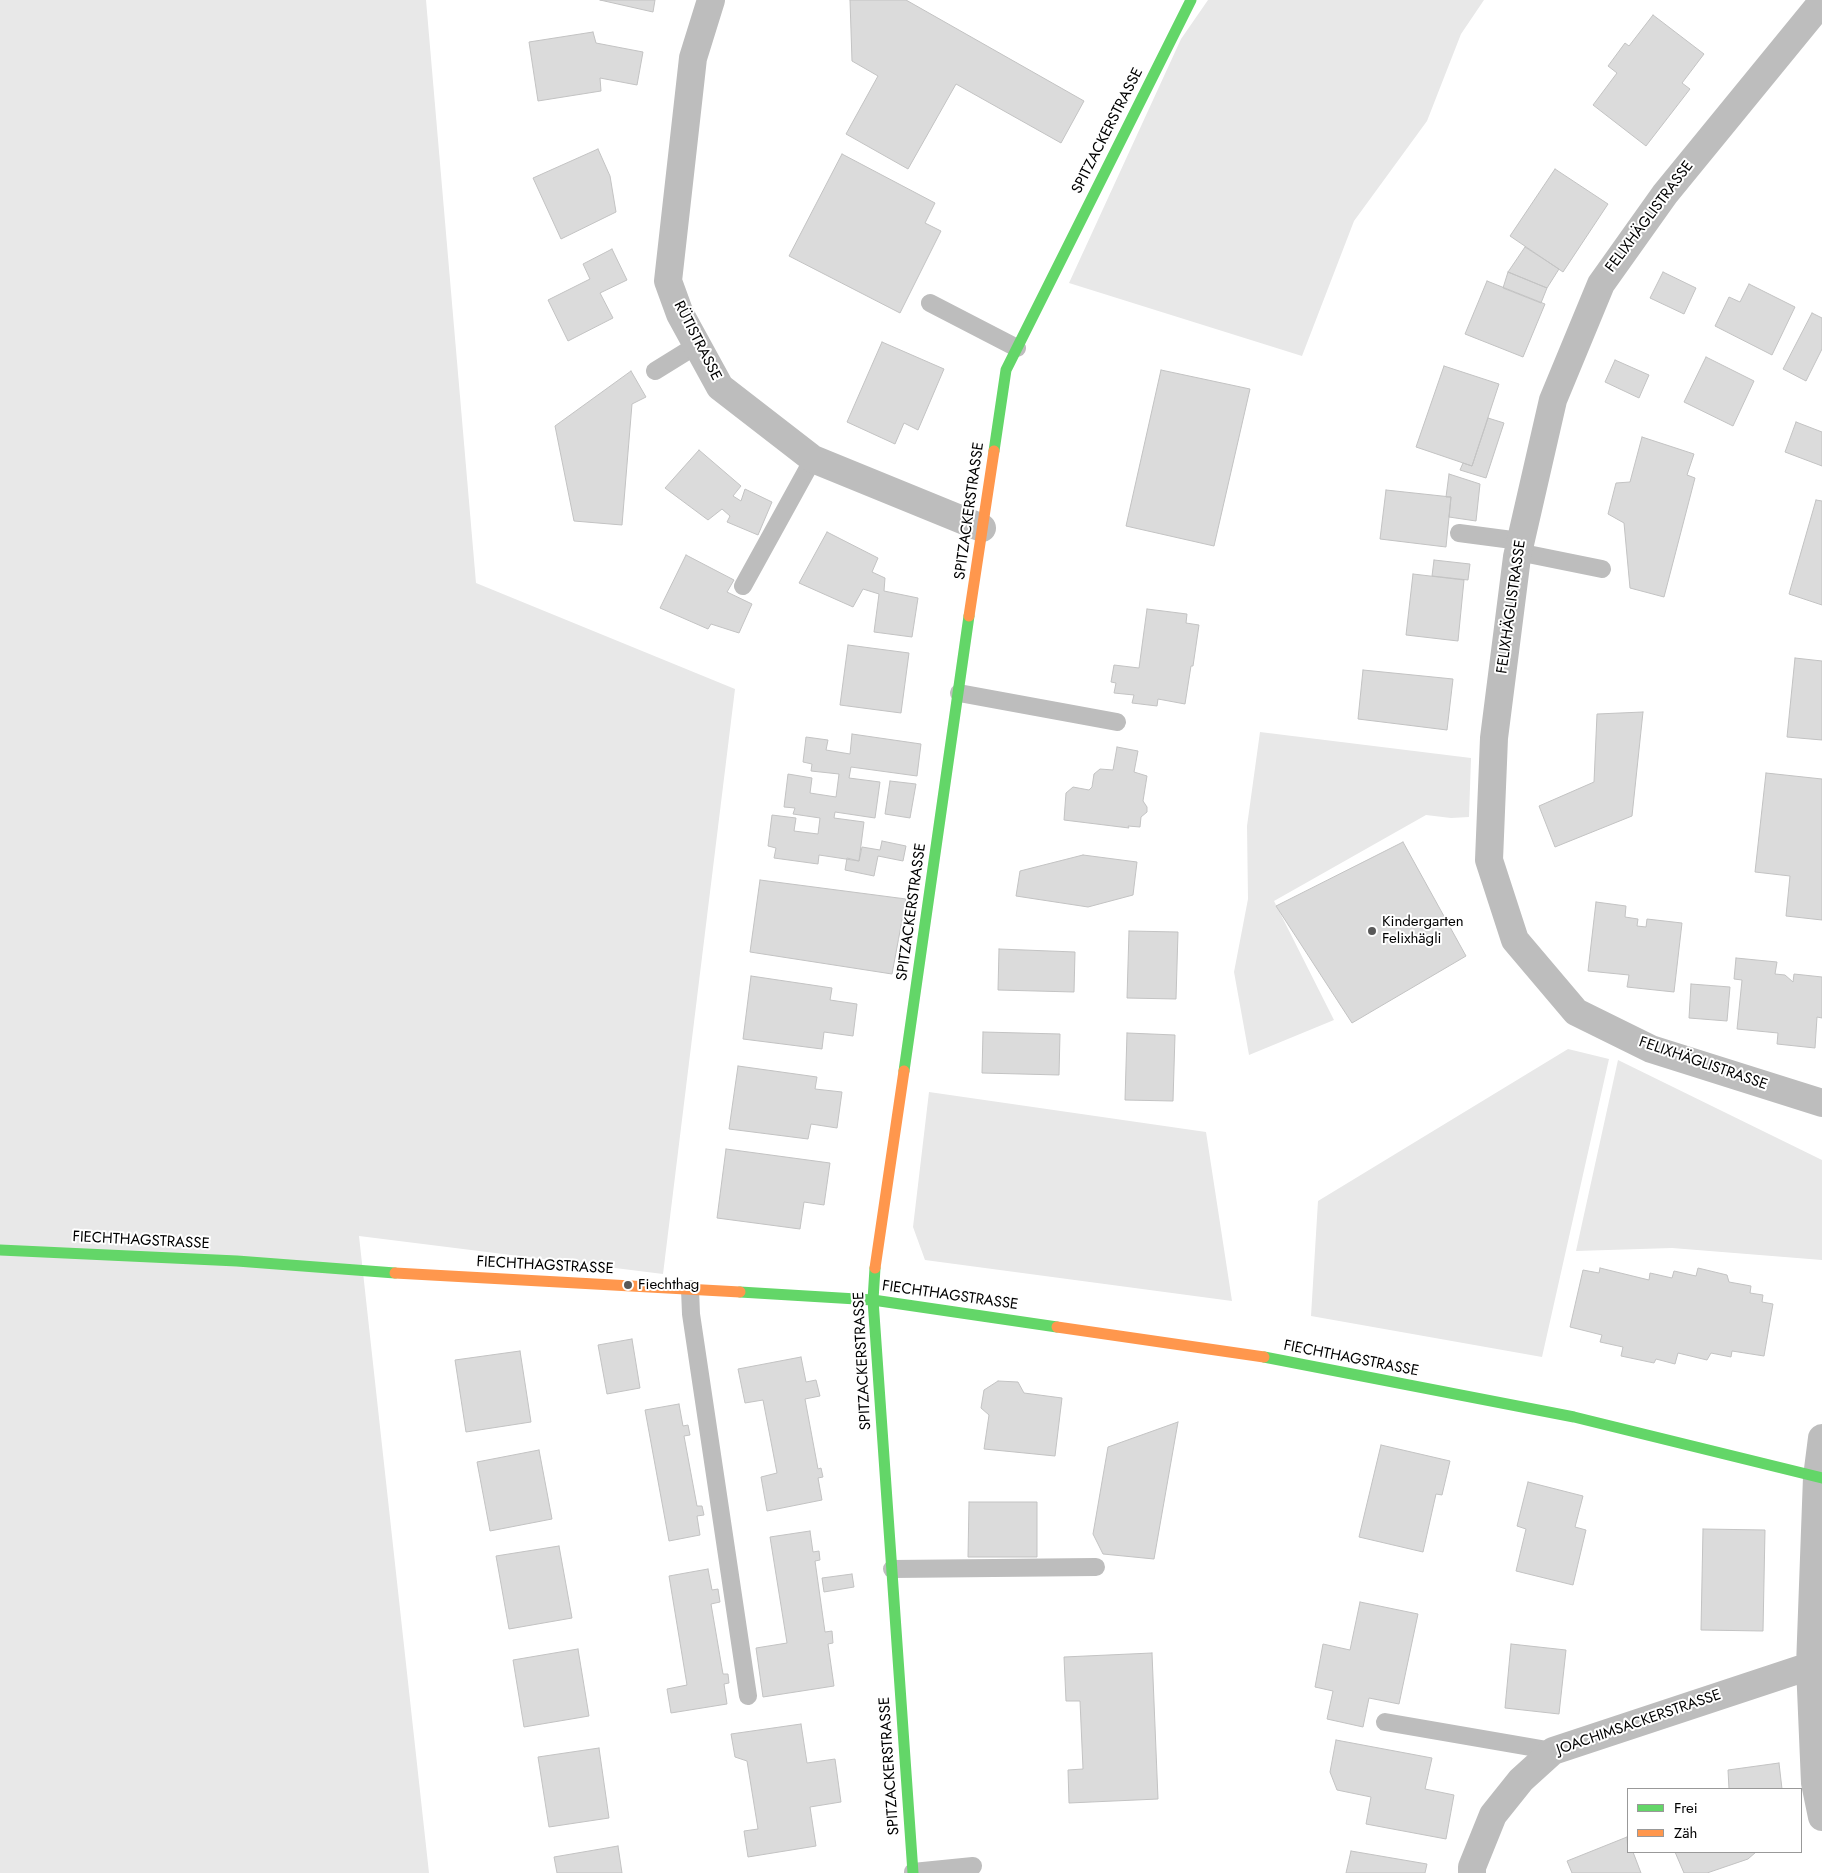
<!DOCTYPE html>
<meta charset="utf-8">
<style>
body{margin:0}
#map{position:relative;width:1822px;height:1873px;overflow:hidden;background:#fff;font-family:Jost,sans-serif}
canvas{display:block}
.legend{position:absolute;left:1627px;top:1788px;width:175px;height:65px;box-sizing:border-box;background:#fff;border:1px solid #999;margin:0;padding:6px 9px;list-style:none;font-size:15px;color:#000}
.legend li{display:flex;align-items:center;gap:10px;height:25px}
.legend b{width:25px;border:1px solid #999}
</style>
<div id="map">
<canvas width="1822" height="1873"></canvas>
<ul class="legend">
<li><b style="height:6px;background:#63d668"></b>Frei</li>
<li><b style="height:6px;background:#ff974d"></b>Zäh</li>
</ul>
</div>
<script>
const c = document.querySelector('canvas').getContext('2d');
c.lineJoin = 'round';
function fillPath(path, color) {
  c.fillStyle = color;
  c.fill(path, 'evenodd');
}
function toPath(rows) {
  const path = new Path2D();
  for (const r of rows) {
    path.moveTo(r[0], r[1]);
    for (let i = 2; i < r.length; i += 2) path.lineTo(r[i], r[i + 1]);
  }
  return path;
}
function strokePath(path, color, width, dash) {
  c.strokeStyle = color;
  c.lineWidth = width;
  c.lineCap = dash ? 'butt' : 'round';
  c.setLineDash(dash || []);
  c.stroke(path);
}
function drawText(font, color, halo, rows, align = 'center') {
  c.font = font + ' Jost,sans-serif';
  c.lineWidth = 4;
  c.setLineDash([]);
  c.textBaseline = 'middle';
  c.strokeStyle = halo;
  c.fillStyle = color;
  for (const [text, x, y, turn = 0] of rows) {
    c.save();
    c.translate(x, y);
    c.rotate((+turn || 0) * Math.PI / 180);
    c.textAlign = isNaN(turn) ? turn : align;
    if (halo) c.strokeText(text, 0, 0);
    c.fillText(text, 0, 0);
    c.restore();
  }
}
fillPath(toPath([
 [0,0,426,0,476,583,735,689,663,1274,359,1236,429,1873,0,1873],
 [1208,0,1484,0,1461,34,1427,121,1354,221,1302,356,1069,283,1181,39],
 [1260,732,1471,758,1469,817,1451,818,1426,815,1274,901,1334,1020,1249,1055,1234,972,1248,899,1247,826],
 [1568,1049,1609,1059,1542,1357,1311,1316,1318,1201],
 [1618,1060,1822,1160,1822,1260,1672,1248,1576,1251],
 [929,1092,1206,1132,1232,1301,925,1260,913,1227]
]), '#e8e8e8');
const building = toPath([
 [600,0,655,0,653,12,600,0],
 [850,0,906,0,1084,101,1061,143,956,84,908,169,846,134,878,76,852,61,850,0],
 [1653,15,1704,54,1682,83,1690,89,1646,146,1593,105,1617,73,1608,66,1625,43,1629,46,1653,15],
 [593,32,596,43,643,52,637,85,600,78,601,91,538,101,529,42,593,32],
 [598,149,610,176,616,212,561,239,533,178,598,149],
 [842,154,935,203,925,223,941,231,900,313,789,256,842,154],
 [1555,169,1608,204,1563,272,1510,236,1555,169],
 [1525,247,1559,269,1547,288,1508,272,1525,247],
 [612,249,627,280,600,293,613,318,568,341,548,300,590,279,583,264,612,249],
 [1508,272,1547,288,1541,303,1503,288,1508,272],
 [1663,272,1696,288,1684,314,1650,298,1663,272],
 [1487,281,1545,304,1523,357,1465,334,1487,281],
 [1749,284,1795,307,1772,355,1715,326,1729,297,1740,302,1749,284],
 [1812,313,1822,318,1822,349,1806,381,1783,369,1812,313],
 [882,342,944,369,918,430,904,423,895,444,847,422,882,342],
 [1706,357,1754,381,1733,426,1684,402,1706,357],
 [1615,360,1649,375,1639,398,1605,382,1615,360],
 [1444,366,1499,384,1472,466,1416,447,1444,366],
 [1161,370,1250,389,1214,546,1126,526,1161,370],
 [631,371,646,397,632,404,622,525,574,521,555,426,631,371],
 [1488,418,1504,423,1486,478,1460,470,1463,463,1472,466,1488,418],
 [1796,422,1822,432,1822,466,1785,452,1796,422],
 [1642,437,1694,454,1687,475,1695,478,1664,597,1630,588,1624,523,1608,514,1616,483,1630,482,1642,437],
 [699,450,741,486,733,496,741,501,745,489,772,502,758,535,727,522,730,516,722,509,708,520,665,488,699,450],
 [1449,474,1480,484,1476,521,1449,517,1451,497,1446,497,1449,474],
 [1386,490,1451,497,1446,547,1380,539,1386,490],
 [1816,500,1822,501,1822,605,1789,594,1816,500],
 [827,532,878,558,872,572,885,578,884,591,918,598,912,637,874,632,879,594,863,589,853,607,799,583,827,532],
 [686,555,734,580,727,592,752,604,739,633,711,624,708,629,660,608,686,555],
 [1434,560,1470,564,1468,580,1432,576,1434,560],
 [1413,574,1464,580,1458,641,1406,635,1413,574],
 [1147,609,1187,614,1186,623,1199,625,1193,666,1191,666,1185,704,1158,699,1157,706,1132,703,1134,695,1114,693,1116,683,1111,682,1114,665,1139,668,1147,609],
 [848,645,909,653,901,713,840,705,848,645],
 [1795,658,1822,661,1822,740,1787,737,1795,658],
 [1363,670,1453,679,1447,730,1358,719,1363,670],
 [1643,712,1632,816,1555,847,1539,806,1594,782,1597,714,1643,712],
 [852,734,921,744,917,776,851,767,849,778,880,782,875,818,835,812,834,818,864,822,859,861,819,855,818,864,774,858,776,848,768,846,772,815,796,818,794,831,818,834,820,818,793,814,795,808,784,807,788,774,812,778,810,793,836,797,839,774,811,771,812,764,803,762,806,737,828,740,826,750,850,754,852,734],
 [1117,747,1138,751,1134,772,1147,776,1143,801,1147,807,1147,812,1141,817,1140,827,1128,826,1129,828,1064,820,1066,793,1073,787,1089,790,1092,787,1094,774,1100,769,1113,770,1117,747],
 [1766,773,1822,779,1822,920,1786,916,1790,876,1755,872,1766,773],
 [890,781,916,784,910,818,885,814,890,781],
 [882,841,906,846,903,861,878,856,874,876,845,870,847,858,859,861,862,847,880,850,882,841],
 [1403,842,1466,956,1352,1023,1276,906,1403,842],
 [1083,855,1137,862,1133,895,1088,907,1016,896,1020,871,1083,855],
 [760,880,906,899,892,974,750,952,760,880],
 [1596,902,1626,906,1625,917,1638,919,1637,926,1646,927,1647,919,1682,923,1674,992,1627,987,1629,975,1588,971,1596,902],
 [1129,931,1178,932,1176,999,1127,998,1129,931],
 [999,949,1075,952,1074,992,998,990,999,949],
 [1736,958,1777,962,1775,974,1785,975,1793,982,1794,974,1822,977,1822,1018,1817,1017,1815,1048,1777,1044,1778,1033,1737,1029,1742,980,1734,979,1736,958],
 [751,976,832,988,830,1000,857,1004,853,1036,824,1032,822,1049,743,1039,751,976],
 [1691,984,1730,987,1727,1021,1689,1018,1691,984],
 [983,1032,1060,1034,1059,1075,982,1073,983,1032],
 [1127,1033,1175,1035,1173,1101,1125,1100,1127,1033],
 [738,1066,817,1077,815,1089,842,1092,837,1128,811,1124,808,1139,729,1129,738,1066],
 [726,1149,830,1163,824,1205,804,1202,800,1229,717,1218,726,1149],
 [1600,1268,1649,1280,1650,1273,1672,1278,1674,1271,1696,1276,1698,1268,1727,1275,1729,1282,1751,1286,1750,1293,1763,1295,1762,1302,1773,1304,1764,1356,1732,1351,1731,1357,1711,1353,1707,1360,1678,1353,1675,1364,1656,1359,1654,1363,1621,1356,1623,1347,1600,1342,1602,1335,1570,1327,1583,1270,1599,1273,1600,1268],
 [632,1339,640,1388,607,1394,598,1345,632,1339],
 [520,1351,531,1422,466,1432,455,1360,520,1351],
 [801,1357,806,1382,816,1380,820,1396,805,1399,818,1469,821,1468,823,1477,818,1478,822,1500,767,1511,761,1477,777,1473,763,1400,745,1403,738,1369,801,1357],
 [998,1381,1018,1382,1024,1393,1062,1398,1055,1456,984,1449,989,1415,981,1408,984,1390,998,1381],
 [679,1404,683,1426,688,1425,690,1435,684,1436,697,1506,702,1506,704,1515,697,1516,700,1535,669,1541,645,1410,679,1404],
 [1178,1422,1154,1559,1103,1554,1093,1534,1108,1447,1178,1422],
 [1381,1445,1450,1461,1442,1495,1436,1494,1423,1552,1359,1537,1381,1445],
 [539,1450,552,1519,490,1531,477,1462,539,1450],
 [1528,1482,1583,1496,1575,1527,1586,1530,1573,1585,1516,1571,1526,1529,1517,1526,1528,1482],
 [969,1502,1037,1502,1037,1557,968,1557,969,1502],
 [1703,1529,1765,1530,1763,1631,1701,1630,1703,1529],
 [810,1531,813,1552,819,1551,820,1560,815,1561,825,1632,832,1631,833,1643,828,1644,834,1686,763,1697,756,1648,787,1643,770,1537,810,1531],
 [559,1546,572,1618,509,1629,496,1556,559,1546],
 [708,1569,712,1590,718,1589,720,1602,711,1604,723,1674,728,1674,729,1683,724,1684,727,1704,671,1713,667,1689,687,1685,669,1576,708,1569],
 [852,1574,854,1587,824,1592,822,1578,852,1574],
 [1360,1602,1418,1614,1399,1704,1369,1698,1363,1727,1327,1719,1333,1691,1315,1687,1323,1644,1350,1650,1360,1602],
 [1511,1644,1566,1650,1559,1714,1505,1708,1511,1644],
 [578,1649,589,1716,524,1727,513,1660,578,1649],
 [1152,1653,1158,1799,1069,1803,1068,1770,1083,1769,1080,1701,1066,1701,1064,1657,1152,1653],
 [801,1724,807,1763,835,1759,841,1802,810,1807,816,1846,748,1857,744,1831,758,1829,747,1761,735,1757,731,1734,801,1724],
 [1336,1740,1432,1758,1425,1789,1454,1795,1446,1839,1366,1824,1371,1797,1337,1790,1330,1772,1336,1740],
 [599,1748,609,1818,549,1827,538,1757,599,1748],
 [1779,1763,1782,1789,1729,1789,1728,1770,1779,1763],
 [1627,1837,1628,1852,1633,1852,1641,1873,1572,1873,1567,1861,1627,1837],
 [618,1846,622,1873,557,1873,554,1857,618,1846],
 [1351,1851,1427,1864,1425,1873,1346,1873,1351,1851],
 [1675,1852,1756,1852,1748,1859,1707,1873,1684,1873,1675,1852]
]);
fillPath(building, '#dbdbdb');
strokePath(building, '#c3c3c3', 1);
strokePath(toPath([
 [930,303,1017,348],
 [655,371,697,345],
 [1459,533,1520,541],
 [1518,552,1602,569],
 [743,586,813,459],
 [959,693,1117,722],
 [690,1289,691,1314,748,1696],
 [892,1569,1096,1567],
 [1385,1722,1553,1751],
 [913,1872,973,1866]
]), '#bdbdbd', 18);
strokePath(toPath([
 [711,0,693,58,668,281,680,314,720,387,813,459,982,528],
 [1822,2,1665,194,1601,284,1553,400,1517,557,1494,738,1489,860,1515,940,1576,1012,1651,1049,1822,1103],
 [1822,1438,1817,1477,1810,1666,1815,1783,1822,1817],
 [1472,1873,1472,1867,1493,1815,1521,1780,1553,1751,1810,1666]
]), '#bdbdbd', 28);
strokePath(toPath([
 [994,451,1006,370,1191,0],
 [904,1071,969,616],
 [0,1250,237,1261,395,1273],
 [875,1268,873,1300,913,1873],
 [740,1292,873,1300,1057,1327],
 [1264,1357,1574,1417,1822,1478]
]), '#63d668', 11);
strokePath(toPath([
 [969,616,994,451],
 [875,1268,904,1071],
 [395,1273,740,1292],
 [1057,1327,1264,1357]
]), '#ff974d', 11);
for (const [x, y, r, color] of [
 [1372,931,5,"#595959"],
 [628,1285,5,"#595959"]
]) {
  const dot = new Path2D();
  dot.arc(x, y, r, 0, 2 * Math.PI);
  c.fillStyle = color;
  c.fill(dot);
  strokePath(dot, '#fff', 2);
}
drawText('15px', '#000', '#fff', [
 ["SPITZACKERSTRASSE",1108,131,-63],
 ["FELIXHÄGLISTRASSE",1650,217,-53],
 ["RÜTISTRASSE",697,341,63],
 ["SPITZACKERSTRASSE",970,511,-82],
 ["FELIXHÄGLISTRASSE",1512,607,-82],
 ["SPITZACKERSTRASSE",912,912,-82],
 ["FELIXHÄGLISTRASSE",1703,1064,19],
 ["FIECHTHAGSTRASSE",141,1241,3],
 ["FIECHTHAGSTRASSE",545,1266,3],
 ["FIECHTHAGSTRASSE",950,1296,8],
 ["FIECHTHAGSTRASSE",1351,1359,11],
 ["SPITZACKERSTRASSE",863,1361,-93],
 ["JOACHIMSACKERSTRASSE",1639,1723,-19],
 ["SPITZACKERSTRASSE",890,1766,-94]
]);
drawText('15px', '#000', '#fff', [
 ["Kindergarten",1382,922],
 ["Felixhägli",1382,939],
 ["Fiechthag",638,1285]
], 'left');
</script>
